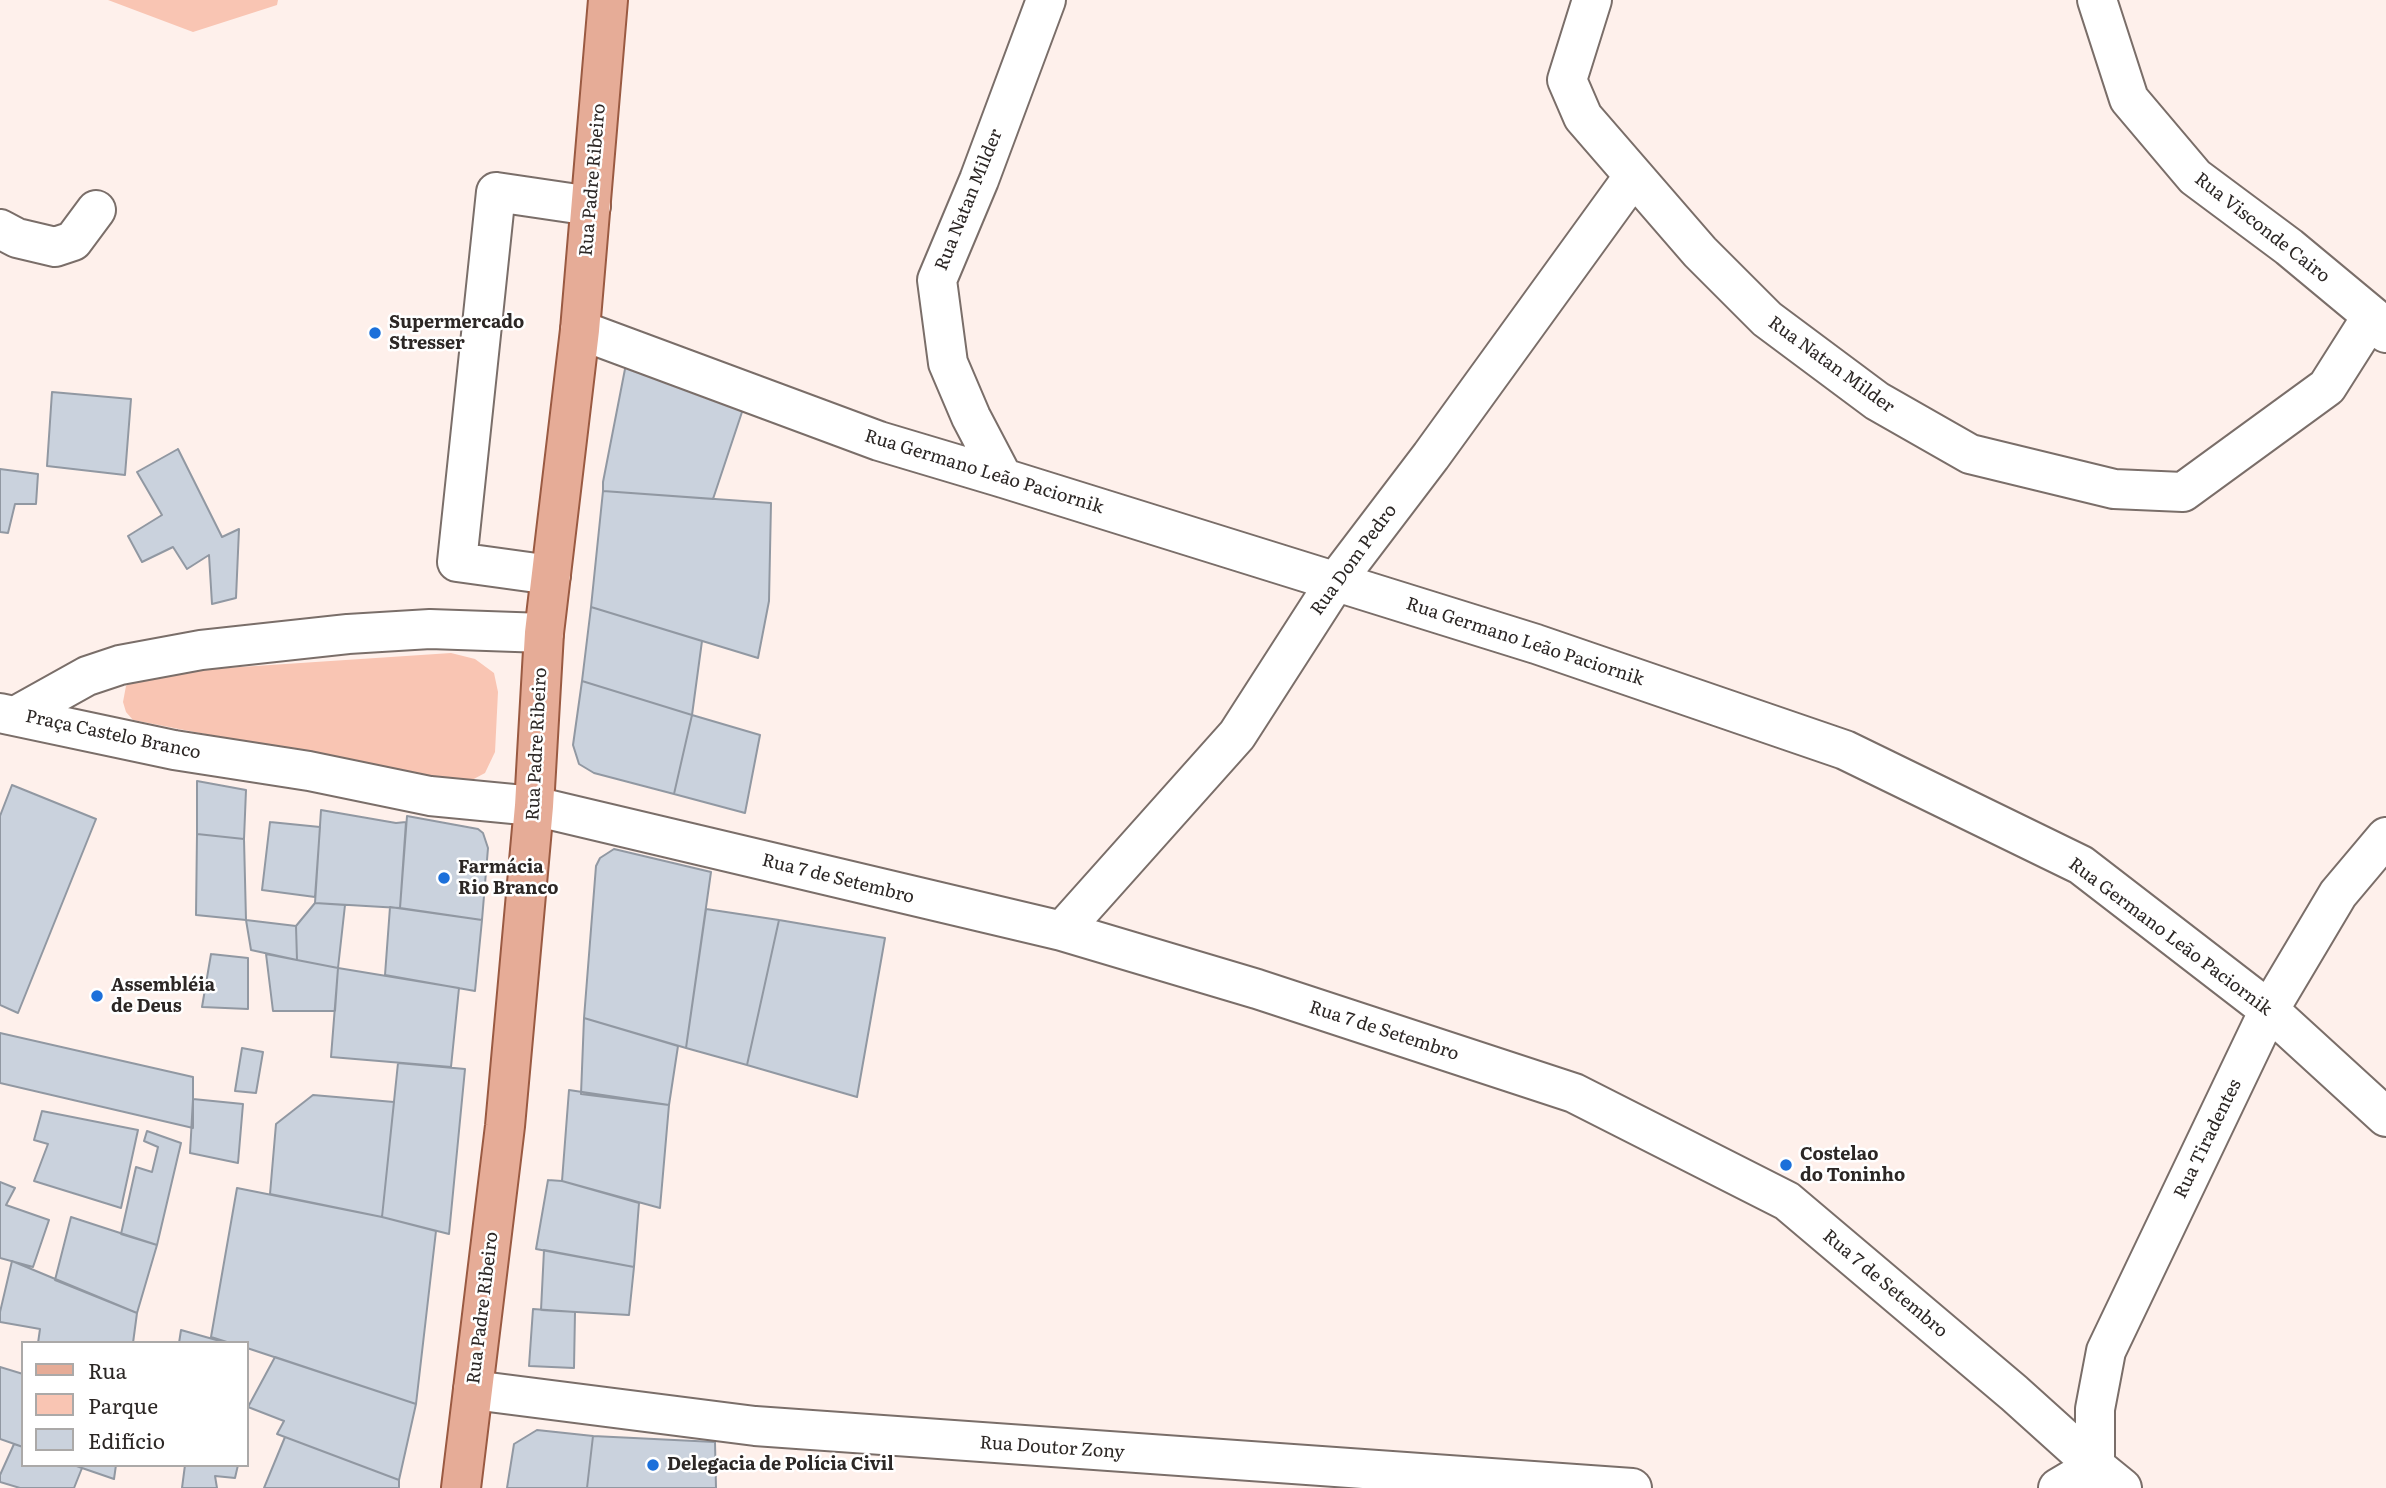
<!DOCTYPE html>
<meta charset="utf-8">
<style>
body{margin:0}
#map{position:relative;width:2386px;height:1488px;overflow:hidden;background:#fef0eb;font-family:Literata,serif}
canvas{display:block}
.legend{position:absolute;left:21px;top:1341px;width:228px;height:126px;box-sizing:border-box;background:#fff;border:2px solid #aba9a8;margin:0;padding:9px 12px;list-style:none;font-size:21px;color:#2c2725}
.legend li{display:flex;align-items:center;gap:14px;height:35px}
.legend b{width:35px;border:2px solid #aba9a8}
</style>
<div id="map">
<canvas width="2386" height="1488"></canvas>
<ul class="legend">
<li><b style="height:9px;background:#e6ac97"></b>Rua</li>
<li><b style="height:19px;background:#f9c5b3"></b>Parque</li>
<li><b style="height:19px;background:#cad2dd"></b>Edifício</li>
</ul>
</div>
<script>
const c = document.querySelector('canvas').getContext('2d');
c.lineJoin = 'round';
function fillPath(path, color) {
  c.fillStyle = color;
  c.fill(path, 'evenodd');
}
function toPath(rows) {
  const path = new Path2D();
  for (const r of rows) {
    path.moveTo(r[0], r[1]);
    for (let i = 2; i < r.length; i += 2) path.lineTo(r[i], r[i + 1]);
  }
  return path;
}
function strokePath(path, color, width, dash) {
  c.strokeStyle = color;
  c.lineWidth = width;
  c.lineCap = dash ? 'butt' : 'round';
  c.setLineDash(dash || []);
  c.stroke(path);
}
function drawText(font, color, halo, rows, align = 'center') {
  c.font = font + ' Literata,serif';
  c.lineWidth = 5;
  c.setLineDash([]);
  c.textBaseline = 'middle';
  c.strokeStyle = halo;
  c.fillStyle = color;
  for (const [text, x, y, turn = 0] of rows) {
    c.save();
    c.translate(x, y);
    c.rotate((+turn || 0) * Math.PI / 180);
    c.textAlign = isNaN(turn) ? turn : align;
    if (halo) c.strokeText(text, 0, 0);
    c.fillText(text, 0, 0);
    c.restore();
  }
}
fillPath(toPath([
 [108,0,278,0,277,5,193,32],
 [451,653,475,659,494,673,498,692,495,752,485,773,470,781,451,782,133,720,126,712,123,702,126,686,137,677,150,673]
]), '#f9c5b3');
const building = toPath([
 [631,361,746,400,713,499,603,491,603,482,625,369,631,361],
 [52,392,131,399,125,475,47,466,52,392],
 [178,449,222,537,239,529,236,598,212,604,209,555,187,569,173,547,142,562,128,536,162,515,137,472,178,449],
 [0,469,38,474,36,504,15,504,8,533,0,532,0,469],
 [603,491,771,503,769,601,758,658,591,607,603,491],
 [591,607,702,641,692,715,582,681,591,607],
 [582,681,692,715,674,794,594,773,579,764,573,745,582,681],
 [692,715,760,735,745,813,674,794,692,715],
 [197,781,246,790,244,839,197,834,197,781],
 [12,785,96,819,18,1013,0,1005,0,816,12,785],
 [321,810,396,823,406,822,400,908,315,903,321,810],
 [407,816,478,829,483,833,488,848,482,920,400,908,407,816],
 [270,822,320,827,315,897,262,890,270,822],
 [197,834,244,839,246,920,196,915,197,834],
 [614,849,711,872,686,1048,584,1018,596,866,600,858,614,849],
 [315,903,345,905,338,968,297,960,296,926,315,903],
 [390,907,482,920,475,991,385,975,390,907],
 [706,909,779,920,747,1065,686,1048,706,909],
 [246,920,296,926,297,960,251,950,246,920],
 [779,920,885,938,857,1097,747,1065,779,920],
 [211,954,248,958,248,1009,202,1007,211,954],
 [266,954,338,968,335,1011,273,1011,266,954],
 [338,968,459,988,451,1067,331,1057,338,968],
 [584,1018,678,1046,669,1105,581,1094,584,1018],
 [0,1033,193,1077,193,1128,0,1083,0,1033],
 [242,1048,263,1052,256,1093,235,1091,242,1048],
 [398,1063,465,1069,449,1234,382,1217,398,1063],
 [569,1090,669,1105,660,1208,562,1181,569,1090],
 [313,1095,394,1102,382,1217,270,1194,276,1124,313,1095],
 [193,1099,243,1104,238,1163,190,1153,193,1099],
 [42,1111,138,1130,121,1208,34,1181,48,1144,34,1140,42,1111],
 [147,1131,181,1143,157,1245,121,1234,136,1167,152,1172,158,1147,144,1141,147,1131],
 [548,1180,562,1181,639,1203,634,1267,536,1249,548,1180],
 [0,1182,15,1188,6,1205,49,1220,33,1267,0,1258,0,1182],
 [237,1188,382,1217,436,1231,416,1404,247,1348,247,1343,230,1343,211,1337,237,1188],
 [71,1217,157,1245,137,1313,55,1280,71,1217],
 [544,1250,634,1267,629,1315,541,1310,544,1250],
 [12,1261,137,1313,133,1343,38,1343,40,1329,0,1322,0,1312,12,1261],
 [533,1309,575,1312,574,1368,529,1366,533,1309],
 [181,1330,227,1343,179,1343,181,1330],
 [275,1357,416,1404,399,1480,277,1434,284,1421,248,1407,275,1357],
 [0,1367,23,1374,23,1447,0,1439,0,1367],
 [537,1430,593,1436,587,1488,507,1488,514,1444,537,1430],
 [593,1436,715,1442,716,1488,587,1488,593,1436],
 [285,1437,399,1480,399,1488,264,1488,285,1437],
 [14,1444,23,1447,23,1465,74,1465,82,1468,74,1488,20,1488,0,1482,0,1475,14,1444],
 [74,1465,116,1465,114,1479,82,1468,74,1465],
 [185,1465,238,1465,235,1478,215,1476,217,1488,182,1488,185,1465]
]);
fillPath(building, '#cad2dd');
strokePath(building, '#9198a2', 2);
const minor = toPath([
 [1592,0,1567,80,1583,117,1700,252,1767,319,1877,401,1970,454,2114,489,2183,492,2327,387,2372,316],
 [2097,0,2129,99,2195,177,2289,247,2372,316,2386,333],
 [0,229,17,238,55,247,73,241,96,210],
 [580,330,879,441,1003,478,1536,644,1845,750,2081,865,2269,1010,2386,1117],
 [1003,478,971,417,948,363,937,280,979,180,1046,0],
 [551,575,457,562,496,192,591,206],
 [0,713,174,750,309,771,430,796,534,806,1062,931,1257,989,1574,1093,1787,1201,2014,1393,2095,1466,2122,1488],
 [17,715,87,676,120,665,201,650,348,634,430,629,544,633],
 [1062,931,1237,735,1336,581,1431,456,1633,177],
 [473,1390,755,1426,1632,1488],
 [2095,1466,2095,1409,2106,1351,2269,1010,2338,894,2386,837],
 [2058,1488,2095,1466]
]);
const major = toPath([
 [461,1488,505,1126,534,806,544,633,580,330,608,0]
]);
strokePath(minor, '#7a6e69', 42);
strokePath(major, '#9a5a42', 42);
strokePath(minor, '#fff', 38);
strokePath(major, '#e6ac97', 38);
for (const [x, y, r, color] of [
 [375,333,7,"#1c70da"],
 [444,878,7,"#1c70da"],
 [97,996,7,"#1c70da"],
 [1786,1165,7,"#1c70da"],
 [653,1465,7,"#1c70da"]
]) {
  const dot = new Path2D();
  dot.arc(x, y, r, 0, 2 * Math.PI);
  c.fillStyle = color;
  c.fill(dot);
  strokePath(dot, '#fff', 2.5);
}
drawText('18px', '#2c2725', '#fff', [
 ["Rua Padre Ribeiro",593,180,-85],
 ["Rua Natan Milder",969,200,-68],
 ["Rua Visconde Cairo",2262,228,38],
 ["Rua Natan Milder",1831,365,36],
 ["Rua Germano Leão Paciornik",984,472,17],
 ["Rua Dom Pedro",1354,560,-54],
 ["Rua Germano Leão Paciornik",1525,642,18],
 ["Praça Castelo Branco",113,735,12],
 ["Rua Padre Ribeiro",537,744,-87],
 ["Rua 7 de Setembro",838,879,14],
 ["Rua Germano Leão Paciornik",2170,937,37],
 ["Rua 7 de Setembro",1384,1031,18],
 ["Rua Tiradentes",2208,1139,-64],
 ["Rua 7 de Setembro",1885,1284,40],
 ["Rua Padre Ribeiro",483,1308,-83],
 ["Rua Doutor Zony",1052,1448,4]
]);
drawText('bold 18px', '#2c2725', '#fff', [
 ["Supermercado",389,323],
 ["Stresser",389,344],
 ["Farmácia",458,868],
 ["Rio Branco",458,889],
 ["Assembléia",111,986],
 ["de Deus",111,1007],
 ["Costelao",1800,1155],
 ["do Toninho",1800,1176],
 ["Delegacia de Polícia Civil",667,1465]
], 'left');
</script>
